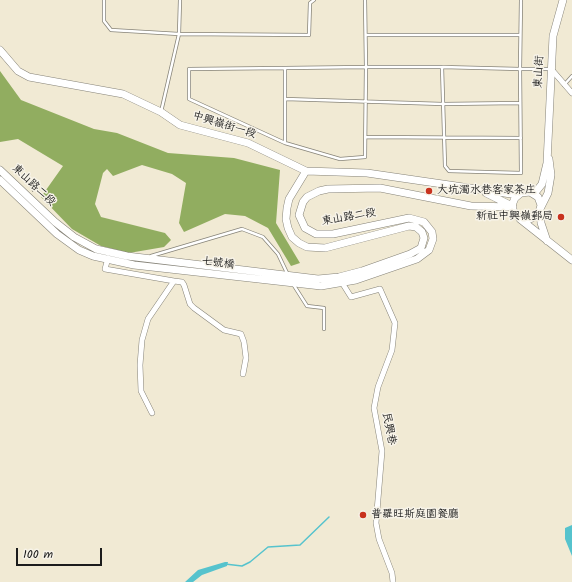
<!DOCTYPE html>
<meta charset="utf-8">
<style>
body{margin:0}
#map{position:relative;width:572px;height:582px;overflow:hidden;background:#f1ead4;font-family:Kalam,sans-serif}
canvas{display:block}
.scale{position:absolute;left:16px;top:548px;width:86px;height:18px;box-sizing:border-box;border:2px solid #1c1c1c;border-top:0;padding-left:5px;font-size:12px;line-height:14px;white-space:nowrap;color:#1c1c1c;-webkit-text-stroke:3px #f7f3e8;paint-order:stroke}
</style>
<div id="map">
<canvas width="572" height="582"></canvas>
<div class="scale">100 m</div>
</div>
<script>
const c = document.querySelector('canvas').getContext('2d');
c.lineJoin = 'round';
function fillPath(path, color) {
  c.fillStyle = color;
  c.fill(path, 'evenodd');
}
function toPath(rows) {
  const path = new Path2D();
  for (const r of rows) {
    path.moveTo(r[0], r[1]);
    for (let i = 2; i < r.length; i += 2) path.lineTo(r[i], r[i + 1]);
  }
  return path;
}
function strokePath(path, color, width, dash) {
  c.strokeStyle = color;
  c.lineWidth = width;
  c.lineCap = dash ? 'butt' : 'round';
  c.setLineDash(dash || []);
  c.stroke(path);
}
function drawText(font, color, halo, rows, align = 'center') {
  c.font = font + ' Kalam,"LXGW WenKai TC",sans-serif';
  c.lineWidth = 3;
  c.setLineDash([]);
  c.textBaseline = 'middle';
  c.strokeStyle = halo;
  c.fillStyle = color;
  for (const [text, x, y, turn = 0] of rows) {
    c.save();
    c.translate(x, y);
    c.rotate((+turn || 0) * Math.PI / 180);
    c.textAlign = isNaN(turn) ? turn : align;
    if (halo) c.strokeText(text, 0, 0);
    c.fillText(text, 0, 0);
    c.restore();
  }
}
fillPath(toPath([
 [0,71,21,100,94,129,117,133,168,153,234,158,280,170,276,223,300,263,291,266,268,228,245,216,225,214,184,232,179,223,186,183,172,174,142,165,113,176,107,169,103,173,95,204,101,217,165,233,171,240,164,247,129,253,101,246,72,229,41,197,63,166,18,139,0,142]
]), '#91ad60');
fillPath(toPath([
 [572,525,572,556,565,539,565,528],
 [225,562,228,562,227,566,202,575,193,582,185,582,198,570]
]), '#56c3cd');
strokePath(toPath([
 [225,564,242,566,250,562,268,547,300,545,329,517]
]), '#56c3cd', 1.5);
const lane = toPath([
 [104,0,104,21,111,30,179,34,309,35,310,3,314,0],
 [365,0,366,67,365,157,340,159,285,143,189,99,189,69,285,68,366,67,442,67,520,69,521,173,449,171,445,166,442,67],
 [521,0,520,69,550,69],
 [366,35,520,35],
 [564,85,572,76],
 [285,99,285,68],
 [161,112,179,34,180,0],
 [365,137,521,138],
 [285,143,285,99,443,104,520,103],
 [151,256,242,229,263,237,278,254,288,275],
 [293,284,307,306,324,308,324,329]
]);
const street = toPath([
 [552,70,572,93],
 [108,258,105,269,174,281,148,319,142,340,140,365,141,391,152,413],
 [174,281,182,282,184,285,190,304,194,308,224,330,241,334,244,342,246,358,243,374],
 [341,281,351,297,380,289,395,323,392,350,378,387,374,408,382,451,376,523,379,539,392,573,393,582]
]);
const secondary = toPath([
 [0,50,18,71,29,77,123,94,161,112,180,125,248,143,306,171,367,173,518,195],
 [0,170,55,222,74,237,96,249,127,256,318,279,339,277,362,271,410,254,421,248,424,238,422,232,416,227,409,226,325,248,307,247,299,243,292,237,288,228,286,219,287,208,289,199,306,171],
 [0,180,57,234,79,250,93,256,134,265,321,286,356,280,417,259,429,250,433,239,432,232,424,222,409,218,333,234,316,234,305,228,299,215,303,202,307,197,319,191,328,189,380,188,471,206,513,207],
 [486,193,510,205],
 [534,194,542,184,547,163,553,36,563,0],
 [520,219,572,260],
 [547,241,541,223,540,209,541,205,538,197,530,192,521,193,515,198,512,205,514,213,521,219,530,219,538,214,540,209,548,193,551,175,549,159]
]);
strokePath(lane, '#868378', 4);
strokePath(street, '#868378', 6);
strokePath(secondary, '#868378', 8);
strokePath(toPath([
 [21,169,33,192]
]), '#868378', 1, [3, 3]);
strokePath(lane, '#fff', 2.5);
strokePath(street, '#fff', 5);
strokePath(secondary, '#fff', 7);
for (const [x, y, r, color] of [
 [429,191,4,"#c8321e"],
 [561,217,4,"#c8321e"],
 [363,515,4,"#c8321e"]
]) {
  const dot = new Path2D();
  dot.arc(x, y, r, 0, 2 * Math.PI);
  c.fillStyle = color;
  c.fill(dot);
  strokePath(dot, '#f7f3e8', 1.5);
}
drawText('11px', '#1c1c1c', '#f7f3e8', [
 ["東山街",540,72,-87],
 ["中興嶺街一段",224,126,17],
 ["東山路二段",33,186,43],
 ["東山路二段",349,218,-10],
 ["七號橋",218,264,7],
 ["民興巷",388,429,79]
]);
drawText('11px', '#1c1c1c', '#f7f3e8', [
 ["大坑濁水巷客家茶庄",437,191],
 ["新社中興嶺郵局",553,217,"right"],
 ["普羅旺斯庭園餐廳",371,515]
], 'left');
</script>
